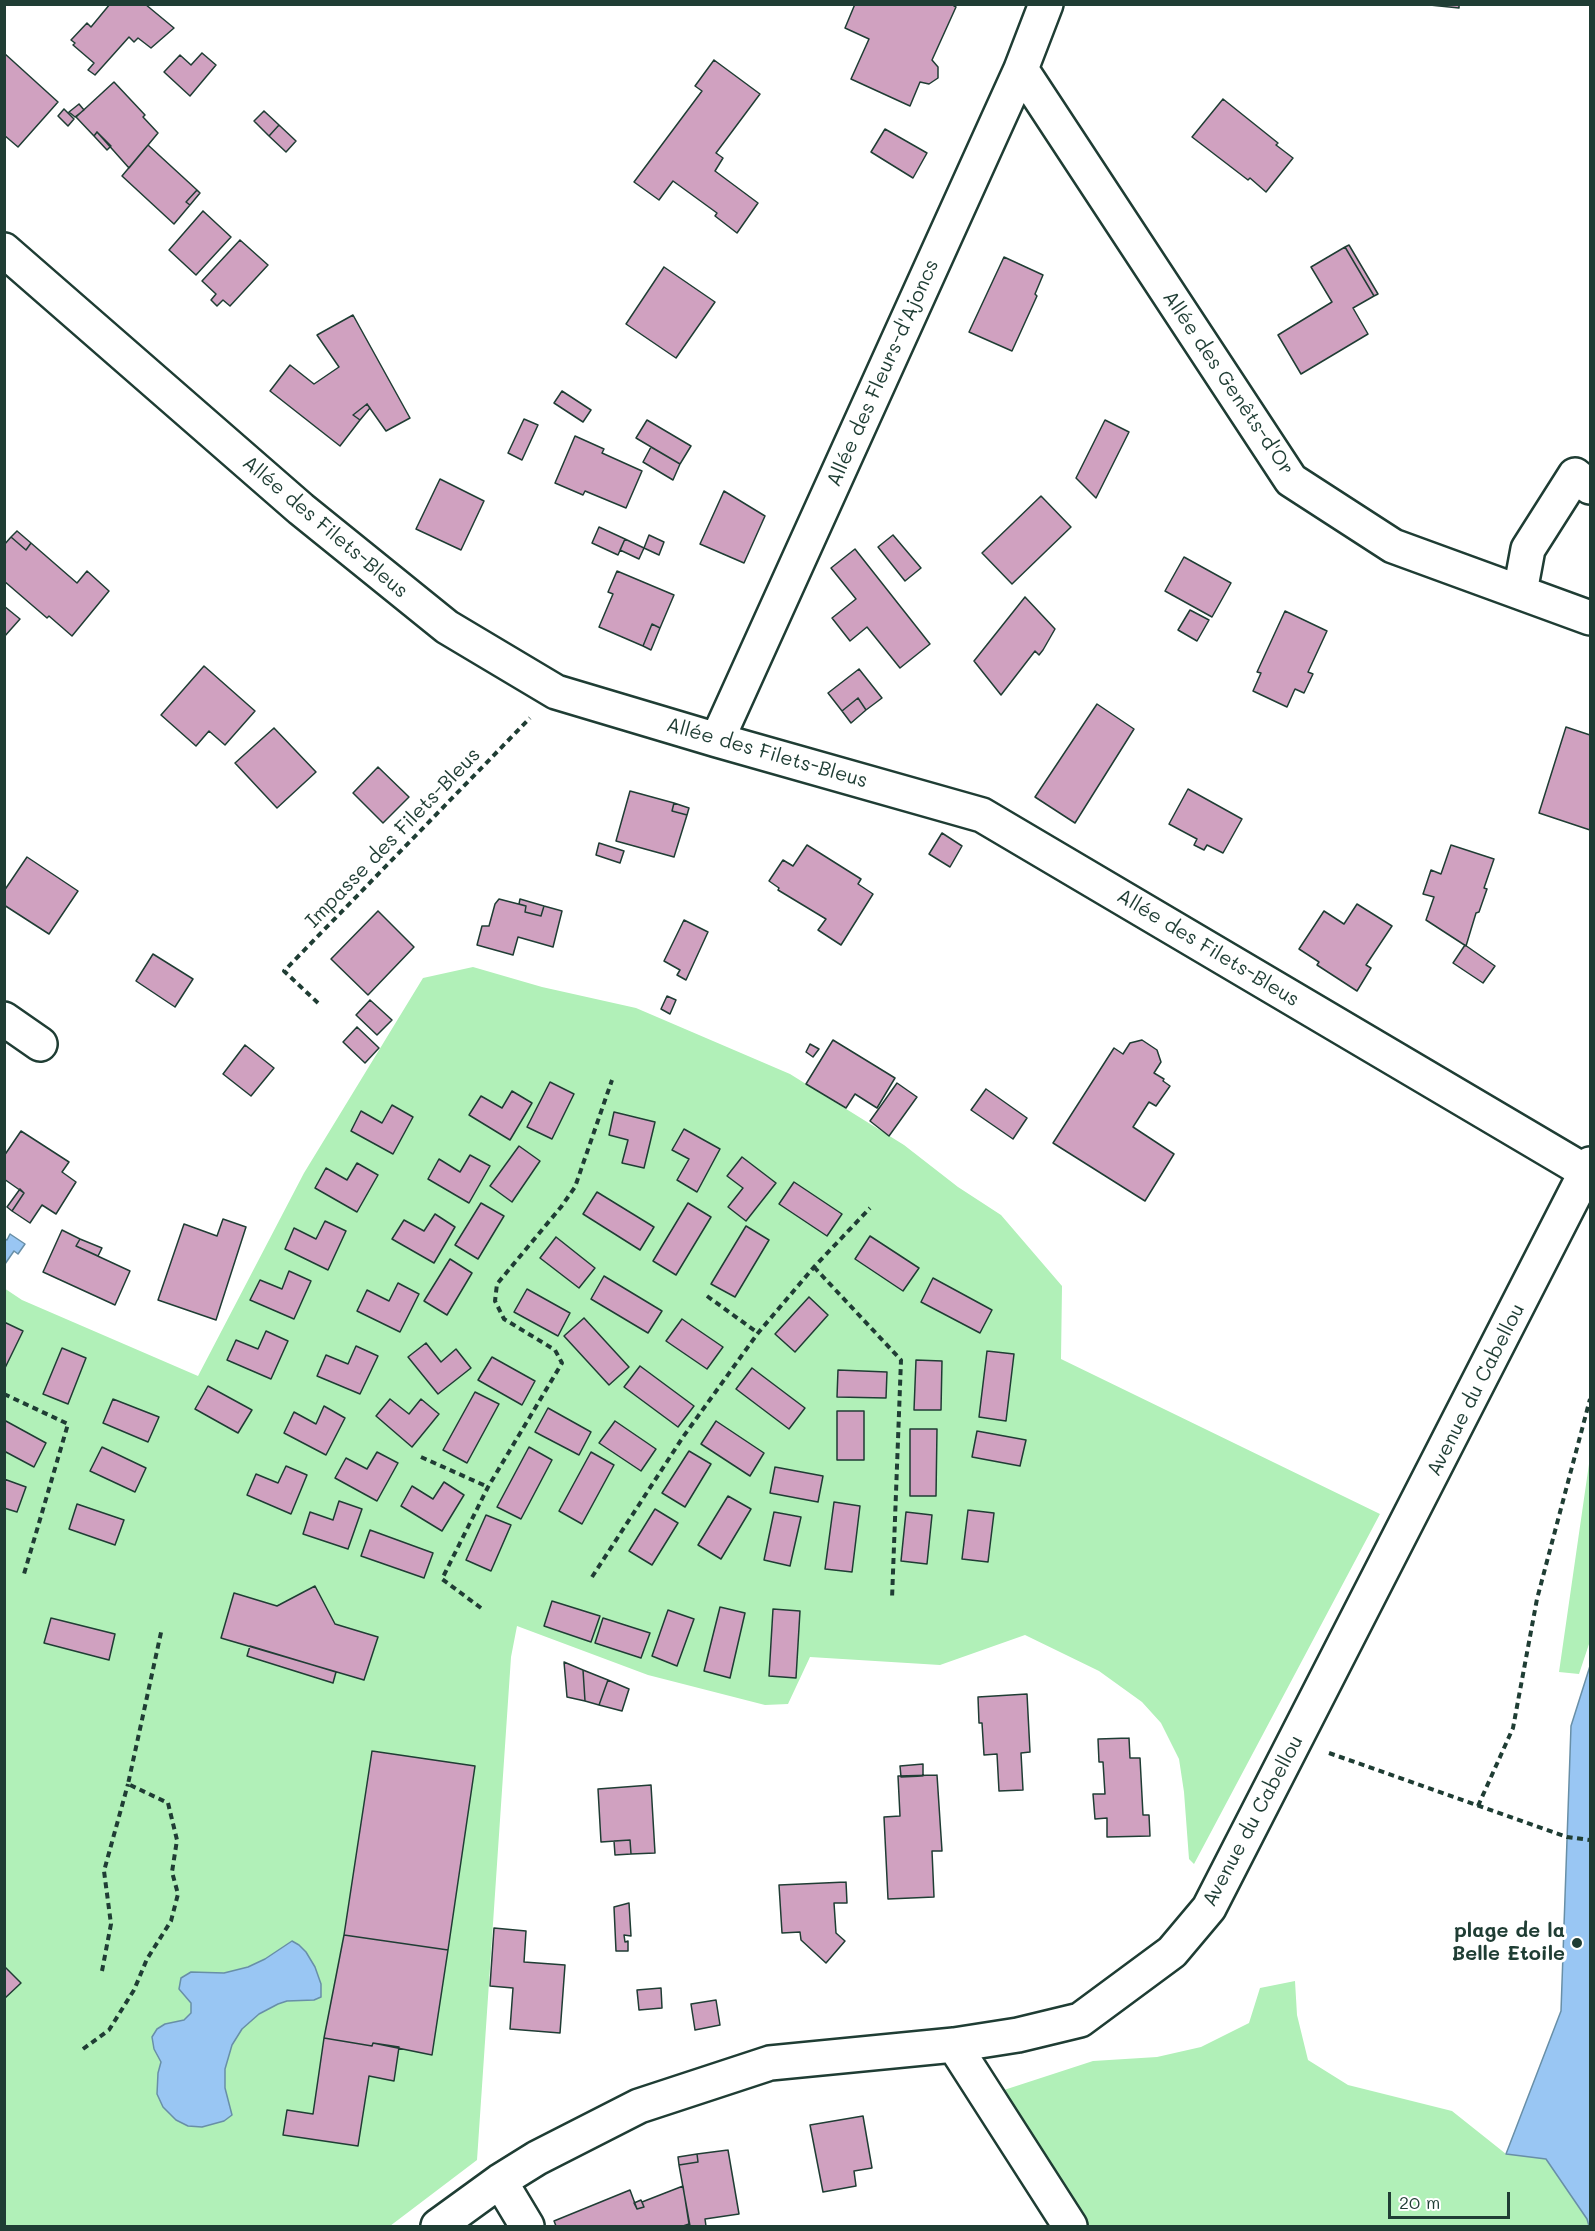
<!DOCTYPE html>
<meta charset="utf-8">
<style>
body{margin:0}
#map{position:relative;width:1595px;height:2231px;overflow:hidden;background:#fff;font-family:Mali,sans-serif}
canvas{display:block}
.frame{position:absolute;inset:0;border:6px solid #1f3d34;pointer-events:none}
.scale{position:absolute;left:1388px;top:2192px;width:122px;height:27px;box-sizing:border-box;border:3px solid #1f3d34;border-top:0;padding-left:8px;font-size:18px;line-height:21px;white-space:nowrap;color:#1f3d34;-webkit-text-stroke:4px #fff;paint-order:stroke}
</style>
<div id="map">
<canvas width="1595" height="2231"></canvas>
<div class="frame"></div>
<div class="scale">20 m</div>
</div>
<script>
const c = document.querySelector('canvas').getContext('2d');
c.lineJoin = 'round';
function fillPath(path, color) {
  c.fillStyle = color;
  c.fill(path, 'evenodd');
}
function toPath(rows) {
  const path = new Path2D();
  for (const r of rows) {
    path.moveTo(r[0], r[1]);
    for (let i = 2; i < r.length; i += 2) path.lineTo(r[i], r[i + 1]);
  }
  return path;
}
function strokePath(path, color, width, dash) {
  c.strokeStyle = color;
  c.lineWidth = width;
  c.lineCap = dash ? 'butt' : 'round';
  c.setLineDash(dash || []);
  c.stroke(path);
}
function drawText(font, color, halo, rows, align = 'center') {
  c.font = font + ' Mali,sans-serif';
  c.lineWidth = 6;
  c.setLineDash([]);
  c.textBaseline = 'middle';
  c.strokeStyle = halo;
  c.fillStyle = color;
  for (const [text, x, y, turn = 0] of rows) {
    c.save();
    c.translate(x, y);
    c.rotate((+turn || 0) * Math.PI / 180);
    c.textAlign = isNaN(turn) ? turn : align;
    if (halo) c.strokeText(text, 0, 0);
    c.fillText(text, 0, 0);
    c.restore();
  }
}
fillPath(toPath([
 [473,967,542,987,636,1008,790,1074,904,1145,958,1187,1001,1215,1062,1286,1061,1359,1380,1514,1194,1864,1189,1859,1184,1792,1179,1759,1161,1723,1142,1702,1099,1671,1025,1635,940,1665,810,1657,788,1704,765,1705,648,1675,517,1626,511,1657,477,2160,390,2226,5,2226,4,1288,22,1300,198,1376,304,1173,423,978],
 [1590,1457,1590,1641,1579,1674,1559,1672],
 [1295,1981,1297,2015,1308,2060,1348,2085,1452,2111,1506,2154,1546,2159,1587,2219,1589,2226,1065,2226,1062,2184,1004,2090,1093,2061,1157,2057,1201,2047,1249,2023,1260,1988]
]), '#b1f0b8');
const water = toPath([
 [10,1234,25,1244,18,1254,14,1251,5,1264,5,1239,7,1240,10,1234],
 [1590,1666,1590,2226,1589,2226,1587,2219,1546,2159,1506,2154,1561,2011,1571,1726,1590,1666],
 [292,1941,299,1945,306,1952,315,1967,321,1984,321,1997,314,2000,287,2001,278,2004,259,2014,242,2029,232,2045,225,2069,225,2088,232,2115,224,2121,202,2127,188,2126,176,2120,163,2107,157,2094,158,2073,161,2062,154,2049,152,2037,157,2029,165,2024,184,2020,191,2013,191,2003,179,1989,181,1978,191,1972,224,1973,248,1967,265,1959,292,1941]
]);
fillPath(water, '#99c6f3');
strokePath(water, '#688fa7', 1.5);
const building = toPath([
 [110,4,145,4,174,28,151,48,138,38,134,42,129,37,95,75,88,70,94,63,73,45,75,43,71,40,87,23,91,27,110,4],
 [855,4,951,4,956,7,932,60,938,67,938,78,929,84,920,82,910,106,851,79,869,39,845,28,855,4],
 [1420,4,1459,4,1459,8,1420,4],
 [4,53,58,102,18,147,4,135,4,53],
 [202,53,216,65,190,96,164,72,180,55,191,65,202,53],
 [714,60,760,94,716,153,723,158,715,171,758,203,737,233,715,216,717,213,673,181,659,200,634,182,702,91,695,86,714,60],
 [114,82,145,115,143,117,158,133,129,168,97,132,94,136,76,117,114,82],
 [1223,99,1278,143,1276,145,1293,158,1266,192,1250,178,1248,180,1192,137,1223,99],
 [79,104,84,110,75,117,69,112,79,104],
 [64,109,74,119,68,126,58,116,64,109],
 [264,111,279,125,269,136,254,121,264,111],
 [279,125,296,141,286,152,269,136,279,125],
 [885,129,927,153,913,178,871,152,885,129],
 [97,132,111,146,107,150,94,136,97,132],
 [148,145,197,190,186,202,190,205,174,224,122,176,148,145],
 [197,190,200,193,190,205,186,202,197,190],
 [203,211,231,237,196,275,169,250,203,211],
 [240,240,268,265,230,306,223,300,217,306,211,300,216,294,202,281,240,240],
 [1349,245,1378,294,1374,296,1345,247,1349,245],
 [1345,247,1374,296,1353,308,1368,334,1301,374,1278,335,1332,302,1311,267,1345,247],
 [1004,257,1043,275,1035,294,1037,296,1012,351,969,332,1004,257],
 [664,267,715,302,676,358,626,324,664,267],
 [353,315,410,418,386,431,367,404,353,415,360,420,340,446,270,391,290,365,314,384,339,367,317,335,353,315],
 [562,391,591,410,583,422,554,403,562,391],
 [367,404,370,408,360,420,353,415,367,404],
 [524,419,538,425,522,460,508,453,524,419],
 [647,420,691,446,680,464,636,438,647,420],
 [1105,420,1129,432,1096,498,1076,478,1105,420],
 [575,436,604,449,602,453,642,471,626,508,585,491,583,495,555,483,575,436],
 [651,447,680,464,673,480,643,462,651,447],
 [440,479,484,501,461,550,416,529,440,479],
 [724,491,765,516,744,563,700,544,724,491],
 [1041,496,1071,527,1012,584,982,553,1041,496],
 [599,527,625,539,618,555,592,543,599,527],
 [17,531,31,543,26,550,11,537,17,531],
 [649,535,664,542,659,555,644,548,649,535],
 [893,535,921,568,905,581,878,547,893,535],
 [11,537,26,550,31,543,77,583,87,571,109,591,72,636,49,616,47,618,4,581,4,545,11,537],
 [625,539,644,548,639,559,620,550,625,539],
 [855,549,930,644,900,668,867,627,850,641,832,618,856,599,831,568,855,549],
 [1184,557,1231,583,1212,617,1165,591,1184,557],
 [617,571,674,595,660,628,652,624,643,646,599,627,613,594,608,592,617,571],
 [1025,597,1055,629,1043,650,1039,655,1035,651,1001,695,974,661,1025,597],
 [4,606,20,619,4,637,4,606],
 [1190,610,1209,620,1197,641,1178,630,1190,610],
 [1285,611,1327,631,1308,672,1313,674,1304,693,1295,689,1287,707,1253,691,1261,673,1257,672,1285,611],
 [652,624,660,628,651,650,643,646,652,624],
 [204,666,255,711,225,745,209,731,196,746,161,715,204,666],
 [859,669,882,698,866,710,858,698,842,711,828,693,859,669],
 [858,698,866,710,851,723,842,711,858,698],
 [1097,704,1134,729,1075,823,1035,797,1097,704],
 [1566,727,1590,735,1590,830,1539,813,1566,727],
 [274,728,316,772,277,808,235,763,274,728],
 [378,767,409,797,383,823,353,793,378,767],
 [1188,789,1242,819,1223,853,1207,845,1204,850,1194,845,1197,839,1169,824,1188,789],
 [630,791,674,803,672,811,687,815,674,857,616,841,630,791],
 [674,803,689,808,687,815,672,811,674,803],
 [942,833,962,846,950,867,929,854,942,833],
 [599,843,624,851,620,863,596,855,599,843],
 [807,845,861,879,858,884,873,894,841,945,818,930,826,919,778,890,779,888,769,881,783,860,793,866,807,845],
 [1451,845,1494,859,1484,888,1487,889,1479,912,1476,913,1466,946,1426,920,1434,897,1423,894,1431,870,1441,874,1451,845],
 [27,857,78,891,49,934,4,905,4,891,27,857],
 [499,899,526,906,525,912,541,916,544,906,562,911,553,947,518,937,513,955,477,945,482,926,489,926,495,904,499,899],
 [520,899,544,906,541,916,525,912,526,906,519,904,520,899],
 [1357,904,1392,926,1366,965,1371,968,1357,991,1317,965,1319,962,1299,949,1324,911,1344,924,1357,904],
 [378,911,414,947,368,995,331,959,378,911],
 [684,920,708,932,686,980,677,975,680,970,664,961,684,920],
 [1465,945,1495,966,1483,983,1453,963,1465,945],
 [153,954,193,979,175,1007,136,981,153,954],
 [667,996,676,1000,670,1014,661,1009,667,996],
 [370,1000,392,1020,377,1035,356,1015,370,1000],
 [357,1027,379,1048,365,1063,343,1042,357,1027],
 [833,1040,895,1078,877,1108,855,1094,846,1108,806,1084,833,1040],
 [1142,1040,1157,1050,1161,1062,1154,1073,1164,1079,1163,1081,1170,1086,1156,1106,1149,1102,1133,1127,1174,1154,1145,1201,1053,1143,1114,1048,1123,1054,1130,1043,1142,1040],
 [810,1044,819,1049,813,1057,806,1052,810,1044],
 [245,1045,274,1068,251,1096,223,1074,245,1045],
 [550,1082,574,1094,552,1139,527,1127,550,1082],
 [897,1083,917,1097,889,1136,870,1121,897,1083],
 [986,1089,1027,1118,1013,1139,971,1110,986,1089],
 [512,1091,532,1103,510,1140,469,1115,481,1096,502,1108,512,1091],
 [392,1105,413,1117,393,1154,351,1131,361,1111,382,1123,392,1105],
 [614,1112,655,1122,644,1168,622,1163,628,1140,609,1135,614,1112],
 [684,1129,720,1149,697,1192,677,1180,689,1159,672,1150,684,1129],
 [21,1131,69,1162,62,1172,76,1182,56,1214,42,1205,30,1223,12,1211,24,1193,4,1179,4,1156,21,1131],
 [519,1146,540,1161,512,1202,490,1186,519,1146],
 [470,1155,490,1166,469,1203,428,1179,439,1159,460,1172,470,1155],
 [742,1157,776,1183,746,1221,728,1207,743,1188,727,1176,742,1157],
 [357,1163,378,1175,357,1212,315,1188,326,1168,347,1180,357,1163],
 [794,1182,842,1214,827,1236,779,1204,794,1182],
 [20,1189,24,1193,12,1211,7,1207,20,1189],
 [597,1192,654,1227,640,1250,583,1214,597,1192],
 [481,1203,504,1216,478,1259,455,1245,481,1203],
 [688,1203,711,1217,676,1275,653,1261,688,1203],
 [435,1214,455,1227,434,1263,392,1239,404,1220,424,1231,435,1214],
 [223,1219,246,1227,216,1320,158,1300,184,1224,217,1236,223,1219],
 [325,1221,346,1231,328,1270,285,1249,294,1228,316,1239,325,1221],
 [746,1226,769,1240,735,1297,711,1284,746,1226],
 [62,1230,80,1239,76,1246,130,1271,115,1305,43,1272,62,1230],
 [870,1236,919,1268,903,1291,855,1259,870,1236],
 [556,1237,595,1268,579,1288,540,1258,556,1237],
 [80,1239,102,1248,98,1256,76,1246,80,1239],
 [450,1259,472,1273,447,1315,424,1301,450,1259],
 [289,1271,311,1281,294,1319,250,1300,260,1280,282,1289,289,1271],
 [604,1276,662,1311,648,1333,591,1299,604,1276],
 [933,1278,992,1310,980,1333,921,1302,933,1278],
 [398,1283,419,1294,400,1332,357,1311,367,1290,389,1301,398,1283],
 [527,1289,570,1313,558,1336,514,1312,527,1289],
 [809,1297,828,1315,795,1352,775,1334,809,1297],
 [584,1318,629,1367,609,1385,564,1336,584,1318],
 [682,1319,723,1347,707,1369,666,1341,682,1319],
 [4,1322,23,1331,4,1370,4,1322],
 [266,1331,288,1341,271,1379,227,1360,236,1340,258,1349,266,1331],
 [426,1343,441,1362,456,1349,471,1368,438,1394,408,1357,426,1343],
 [356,1346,378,1356,360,1394,317,1376,326,1355,348,1364,356,1346],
 [62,1348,86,1358,68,1404,43,1394,62,1348],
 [987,1351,1014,1354,1006,1421,979,1417,987,1351],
 [492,1357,535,1381,522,1405,478,1380,492,1357],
 [916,1360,942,1361,941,1410,914,1410,916,1360],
 [640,1366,694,1406,678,1427,624,1387,640,1366],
 [752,1368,805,1408,789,1429,736,1389,752,1368],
 [838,1370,887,1372,886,1398,837,1397,838,1370],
 [208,1386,252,1410,238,1433,195,1409,208,1386],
 [475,1392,499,1404,467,1463,443,1450,475,1392],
 [113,1399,159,1417,148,1442,103,1423,113,1399],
 [390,1399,409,1414,421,1399,439,1414,412,1447,376,1416,390,1399],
 [324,1406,345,1418,326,1455,284,1433,294,1412,316,1424,324,1406],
 [548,1408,591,1432,579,1455,535,1432,548,1408],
 [837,1411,864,1411,864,1460,837,1460,837,1411],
 [4,1420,46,1443,34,1467,4,1451,4,1420],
 [615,1421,656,1449,641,1471,599,1443,615,1421],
 [716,1421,764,1453,750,1476,701,1444,716,1421],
 [910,1429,937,1429,936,1496,910,1496,910,1429],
 [977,1431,1026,1440,1020,1466,972,1457,977,1431],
 [102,1447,146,1468,135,1492,90,1471,102,1447],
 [529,1447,552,1460,521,1519,497,1507,529,1447],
 [689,1451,711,1464,685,1507,662,1493,689,1451],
 [377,1452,398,1463,377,1501,335,1478,346,1458,367,1469,377,1452],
 [591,1452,614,1465,582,1524,559,1511,591,1452],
 [286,1466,307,1475,291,1514,247,1495,256,1474,278,1483,286,1466],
 [775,1467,823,1476,818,1502,770,1493,775,1467],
 [4,1479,26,1487,17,1512,4,1508,4,1479],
 [444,1482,464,1495,442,1531,401,1506,412,1486,433,1499,444,1482],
 [728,1496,751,1509,721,1559,698,1545,728,1496],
 [339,1501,362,1509,348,1549,303,1534,310,1512,333,1520,339,1501],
 [834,1502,860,1506,852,1572,825,1569,834,1502],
 [77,1504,124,1520,115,1545,69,1529,77,1504],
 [655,1509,678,1523,652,1565,629,1551,655,1509],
 [968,1510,994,1513,988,1562,962,1559,968,1510],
 [774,1512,801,1517,790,1566,764,1560,774,1512],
 [906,1512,932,1515,927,1564,901,1561,906,1512],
 [486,1515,511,1525,491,1571,466,1560,486,1515],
 [370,1530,433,1553,424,1578,361,1556,370,1530],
 [315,1586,335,1624,378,1637,364,1680,221,1638,234,1593,277,1606,315,1586],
 [552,1601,600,1616,591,1642,544,1626,552,1601],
 [720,1607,745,1613,730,1678,704,1671,720,1607],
 [773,1609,800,1611,796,1678,769,1676,773,1609],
 [668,1610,694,1619,677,1666,652,1656,668,1610],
 [51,1618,115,1634,109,1660,44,1643,51,1618],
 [603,1618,650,1633,641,1658,595,1643,603,1618],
 [250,1646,336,1672,333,1683,247,1656,250,1646],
 [564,1662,583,1670,585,1701,567,1697,564,1662],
 [583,1670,608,1680,599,1705,585,1701,583,1670],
 [608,1680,629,1689,622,1711,599,1705,608,1680],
 [1027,1694,1030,1752,1021,1753,1023,1790,999,1791,997,1754,984,1755,982,1723,979,1723,978,1697,1027,1694],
 [1129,1738,1130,1758,1140,1758,1143,1815,1149,1815,1150,1836,1107,1837,1107,1818,1095,1819,1093,1794,1105,1794,1103,1762,1099,1762,1098,1739,1129,1738],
 [372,1751,475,1766,448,1950,344,1935,372,1751],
 [923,1764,923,1776,901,1777,900,1766,923,1764],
 [937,1775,942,1851,932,1851,934,1897,888,1899,884,1817,900,1816,898,1776,937,1775],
 [651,1785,655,1853,631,1854,630,1840,601,1842,598,1789,651,1785],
 [630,1840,631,1854,615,1855,614,1841,630,1840],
 [846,1882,847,1903,834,1903,836,1933,845,1941,826,1963,801,1940,800,1932,782,1933,779,1885,846,1882],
 [629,1903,631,1936,624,1935,625,1942,628,1941,628,1951,616,1951,614,1907,629,1903],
 [494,1928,526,1931,524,1962,565,1965,560,2033,510,2029,513,1988,490,1986,494,1928],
 [344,1935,448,1950,432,2055,373,2043,372,2046,324,2038,344,1935],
 [4,1966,21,1983,4,1999,4,1966],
 [661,1988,662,2008,639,2010,637,1990,661,1988],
 [716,2000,720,2025,695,2030,691,2004,716,2000],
 [324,2038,372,2046,373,2043,399,2047,394,2081,369,2076,358,2146,283,2135,287,2110,313,2114,324,2038],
 [863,2116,872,2168,854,2171,856,2186,823,2192,810,2125,863,2116],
 [728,2150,739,2214,705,2219,706,2226,690,2226,679,2165,698,2162,697,2154,728,2150],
 [697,2154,698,2162,679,2165,678,2157,697,2154],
 [683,2186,689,2224,683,2226,556,2226,554,2221,630,2190,637,2209,644,2207,642,2202,683,2186],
 [641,2200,644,2207,637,2209,634,2203,641,2200]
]);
fillPath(building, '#d0a1c0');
strokePath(building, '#1f3d34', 1.5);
const minor = toPath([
 [1021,69,1291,480,1393,546,1590,618],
 [4,250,301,509,447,627,556,692,717,740,982,815,1588,1173],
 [1520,592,1528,549,1575,475,1590,487],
 [717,740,1021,69,1046,4],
 [4,1019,40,1044],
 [954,2045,1070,2226],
 [500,2181,527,2226],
 [438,2226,500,2181,537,2158,639,2106,770,2063,954,2045,1018,2035,1080,2020,1172,1952,1209,1908,1590,1164]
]);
strokePath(minor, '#1f3d34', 38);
strokePath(toPath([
 [318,1003,284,971,530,718],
 [814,1267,901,1360,892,1599],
 [707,1296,758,1333],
 [4,1394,68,1424,24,1574],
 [421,1457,488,1487],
 [592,1577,683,1437,758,1333,814,1267,870,1208],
 [481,1608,442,1579,488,1487,562,1363,555,1350,504,1319,495,1301,497,1284,561,1207,575,1187,612,1080],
 [1329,1753,1567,1837,1590,1840],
 [1478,1806,1513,1728,1537,1599,1590,1399],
 [102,1971,111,1924,104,1871,128,1784],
 [83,2049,109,2030,134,1990,147,1959,171,1921,178,1894,172,1872,177,1840,168,1803,128,1784,162,1628]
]), '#1f3d34', 4, [6, 4.5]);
strokePath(minor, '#fff', 33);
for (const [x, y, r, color] of [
 [1577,1943,6,"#1f3d34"]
]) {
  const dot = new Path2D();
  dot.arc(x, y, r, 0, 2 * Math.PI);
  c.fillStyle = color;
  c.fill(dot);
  strokePath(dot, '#fff', 2);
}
drawText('20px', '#1f3d34', '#fff', [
 ["Allée des Fleurs-d'Ajoncs",883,373,-66],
 ["Allée des Genêts-d'Or",1228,383,56],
 ["Allée des Filets-Bleus",325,527,40],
 ["Allée des Filets-Bleus",767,753,16],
 ["Impasse des Filets-Bleus",393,838,-46],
 ["Allée des Filets-Bleus",1208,948,31],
 ["Avenue du Cabellou",1476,1390,-63],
 ["Avenue du Cabellou",1253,1821,-62]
]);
drawText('bold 20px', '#1f3d34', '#fff', [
 ["plage de la",1565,1931],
 ["Belle Etoile",1565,1954]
], 'right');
</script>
